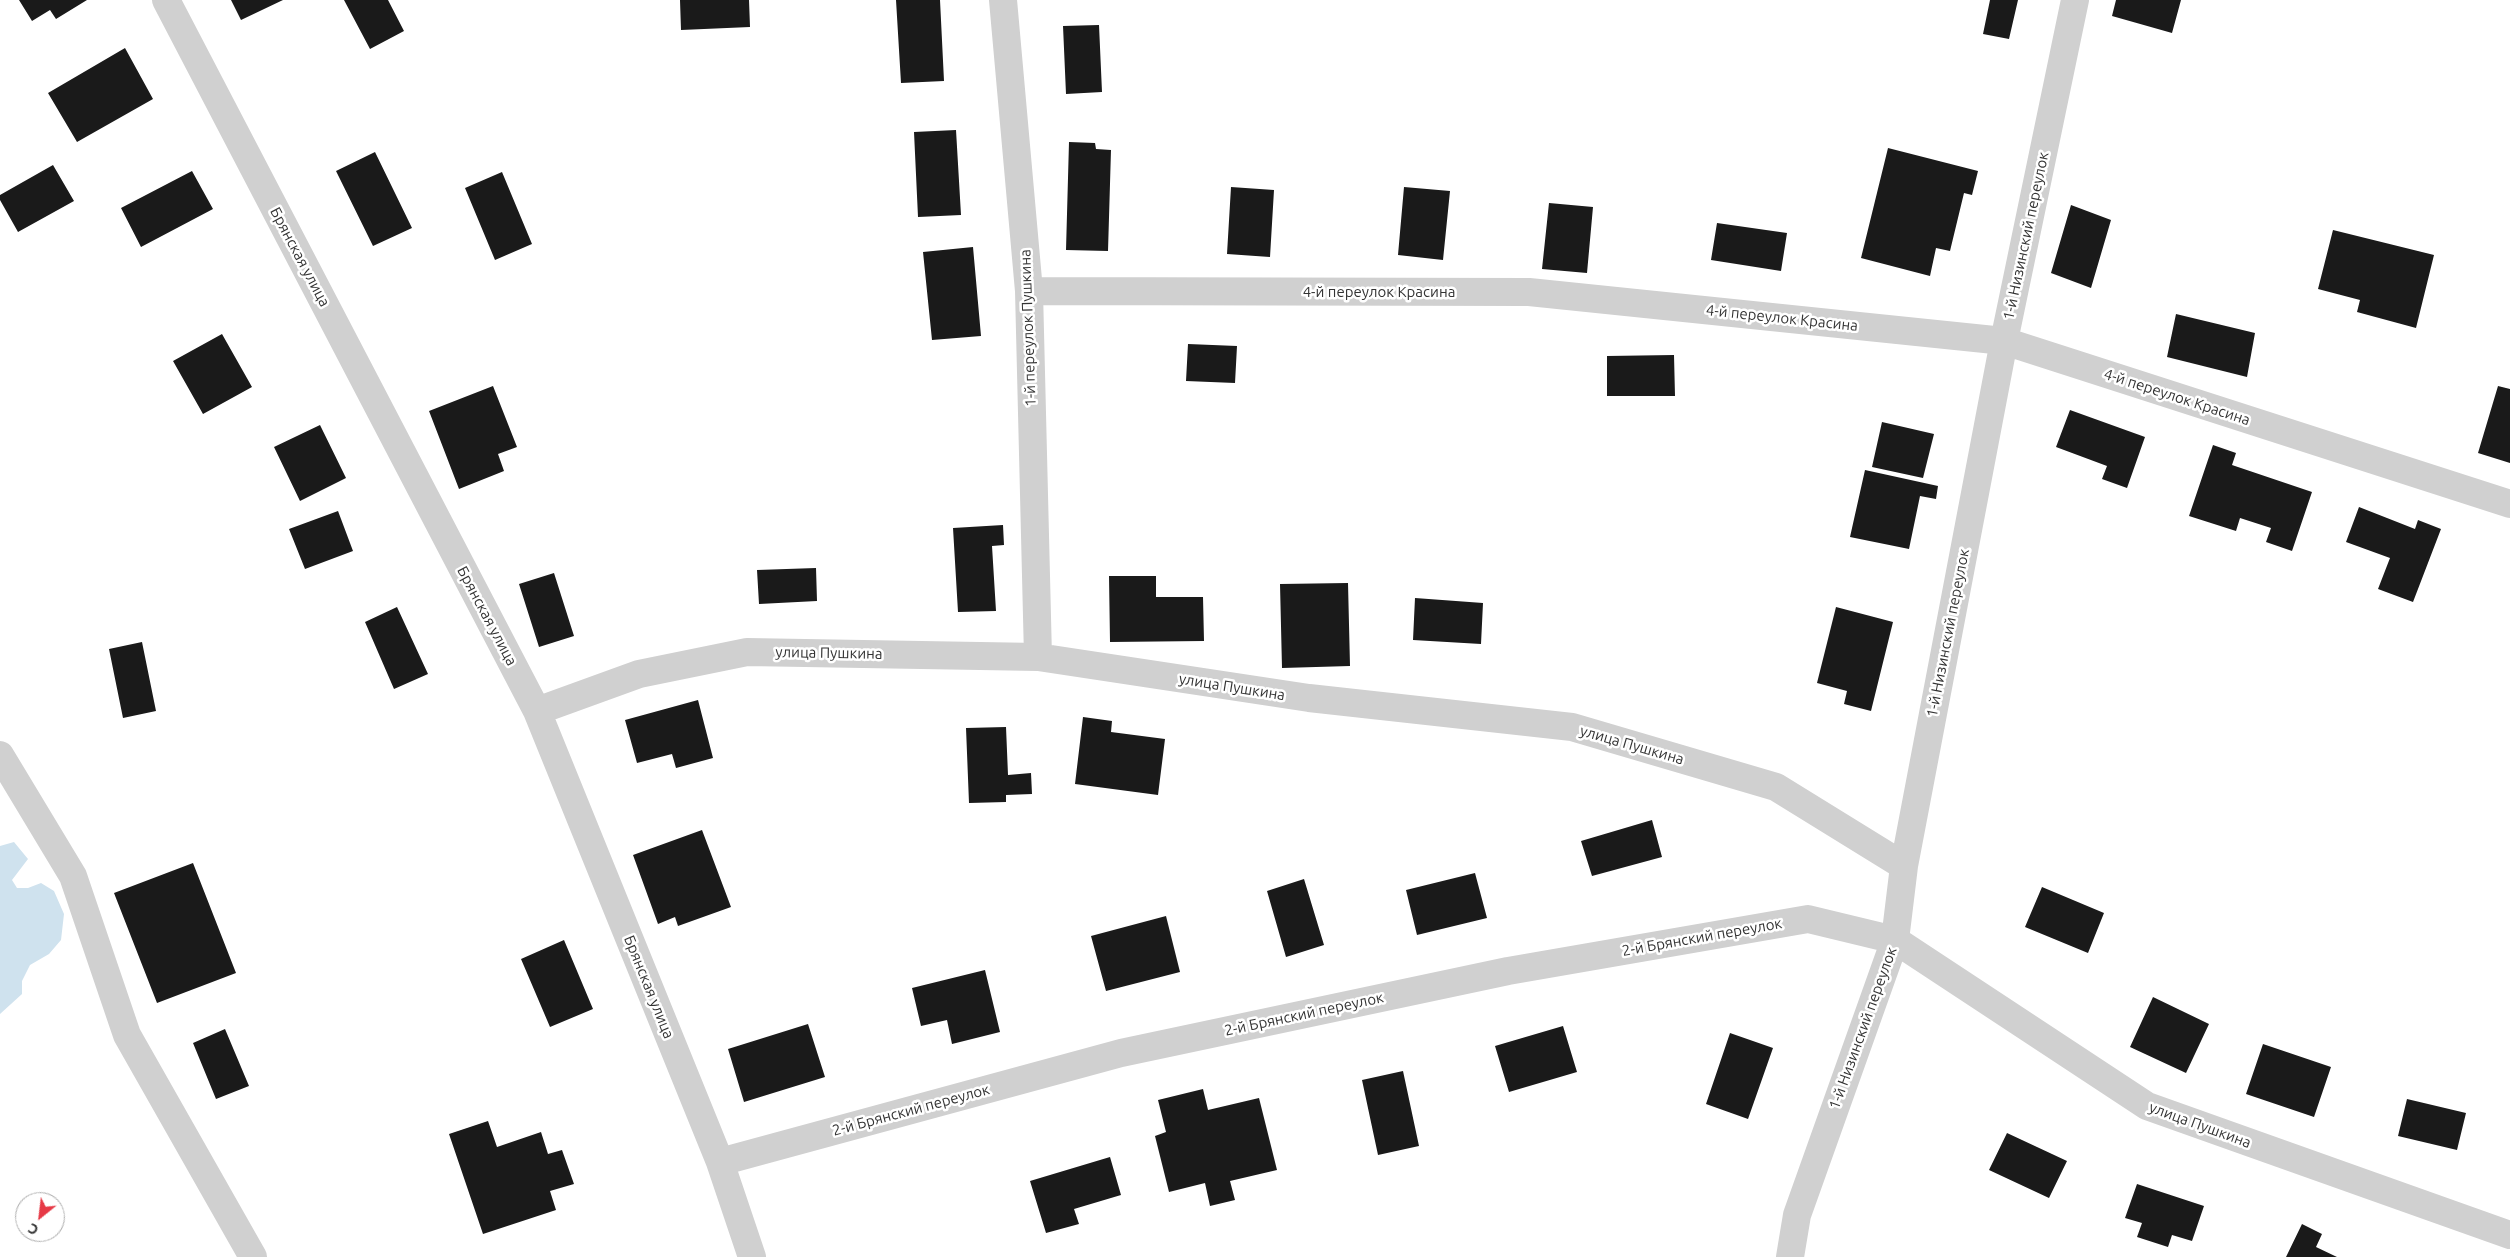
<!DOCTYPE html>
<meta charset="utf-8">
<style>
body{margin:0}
#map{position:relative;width:2510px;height:1257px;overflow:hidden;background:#fff;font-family:Ubuntu,sans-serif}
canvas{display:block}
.north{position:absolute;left:15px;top:1192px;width:50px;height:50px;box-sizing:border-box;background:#fff;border:1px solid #adadad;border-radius:50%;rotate:209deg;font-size:14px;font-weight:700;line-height:20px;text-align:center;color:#333}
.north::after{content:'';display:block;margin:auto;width:18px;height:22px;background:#e63946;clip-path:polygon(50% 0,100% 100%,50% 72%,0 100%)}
</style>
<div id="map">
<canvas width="2510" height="1257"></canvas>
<div class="north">С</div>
</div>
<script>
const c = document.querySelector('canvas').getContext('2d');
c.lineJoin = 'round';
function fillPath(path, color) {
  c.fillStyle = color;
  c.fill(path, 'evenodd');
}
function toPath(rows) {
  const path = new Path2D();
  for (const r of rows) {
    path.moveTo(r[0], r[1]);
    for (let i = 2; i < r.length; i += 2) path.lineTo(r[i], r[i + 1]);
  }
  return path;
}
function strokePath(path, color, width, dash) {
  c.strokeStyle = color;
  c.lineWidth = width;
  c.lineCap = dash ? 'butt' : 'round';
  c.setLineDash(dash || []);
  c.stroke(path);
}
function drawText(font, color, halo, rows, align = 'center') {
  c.font = font + ' Ubuntu,sans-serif';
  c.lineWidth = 5;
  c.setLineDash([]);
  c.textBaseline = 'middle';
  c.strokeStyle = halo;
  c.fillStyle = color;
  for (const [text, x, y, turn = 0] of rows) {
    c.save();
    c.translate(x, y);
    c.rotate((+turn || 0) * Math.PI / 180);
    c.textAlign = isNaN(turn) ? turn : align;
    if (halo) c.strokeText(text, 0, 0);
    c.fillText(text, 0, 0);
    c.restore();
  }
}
fillPath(toPath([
 [14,842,28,859,12,880,17,888,28,888,41,883,54,891,64,914,61,940,49,954,30,965,22,981,22,994,0,1014,0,846]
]), '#cfe2ee');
fillPath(toPath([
 [19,0,87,0,56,19,50,10,32,21],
 [231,0,283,0,241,20],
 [344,0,388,0,404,31,370,49],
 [680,0,749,0,750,27,681,30],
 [896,0,940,0,944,81,901,83],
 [1990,0,2018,0,2009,39,1983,34],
 [2116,0,2181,0,2172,33,2112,16],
 [1099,25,1102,92,1066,94,1063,26],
 [125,48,153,99,77,142,48,93],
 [956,130,961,215,918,217,914,132],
 [1069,142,1095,143,1096,149,1111,150,1108,251,1066,250],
 [1888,148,1978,171,1972,195,1964,193,1950,251,1936,248,1930,276,1861,258],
 [375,152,412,228,373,246,336,171],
 [53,165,74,201,18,232,0,200,0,195],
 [192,171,213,209,141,247,121,208],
 [502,172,532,244,495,260,465,188],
 [1231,187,1274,190,1270,257,1227,254],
 [1404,187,1450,191,1443,260,1398,255],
 [1549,203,1593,207,1587,273,1542,269],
 [2071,205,2111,220,2091,288,2051,273],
 [1717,223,1787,233,1781,271,1711,260],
 [2333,230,2434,255,2416,328,2357,312,2360,300,2318,289],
 [973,247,981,336,932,340,923,252],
 [2176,314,2255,333,2247,377,2167,357],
 [222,334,252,387,203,414,173,361],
 [1188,344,1237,346,1235,383,1186,381],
 [1674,355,1675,396,1607,396,1607,356],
 [493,386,517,447,498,454,504,471,459,489,429,411],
 [2498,386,2510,389,2510,463,2478,453],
 [2070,410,2145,437,2127,488,2102,479,2107,466,2056,447],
 [1882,422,1934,434,1923,478,1872,467],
 [320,425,346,478,300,501,274,447],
 [2213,445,2236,453,2232,465,2312,492,2292,551,2266,542,2271,528,2240,518,2236,531,2189,516],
 [1865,470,1938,486,1936,499,1920,496,1909,549,1850,537],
 [2359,507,2415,529,2418,520,2441,529,2413,602,2378,589,2390,558,2346,542],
 [338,511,353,551,305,569,289,529],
 [1003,525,1004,545,992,546,996,611,958,612,953,528],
 [816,568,817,601,759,604,757,570],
 [554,573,574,636,539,647,519,584],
 [1109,576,1156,576,1156,597,1203,597,1204,641,1110,642],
 [1348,583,1350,666,1282,668,1280,584],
 [1415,598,1483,603,1481,644,1413,640],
 [397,607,428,674,394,689,365,622],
 [1836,607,1893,622,1871,711,1844,704,1847,691,1817,683],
 [142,642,156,711,123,718,109,649],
 [698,700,713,758,676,768,672,754,637,763,625,720],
 [1083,717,1112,721,1111,732,1165,739,1158,795,1075,784],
 [1006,727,1008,775,1031,773,1032,794,1006,795,1006,802,969,803,966,728],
 [1652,820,1662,857,1592,876,1581,841],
 [702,830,731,907,678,926,675,917,658,924,633,855],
 [193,863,236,973,157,1003,114,893],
 [1475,873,1487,918,1417,935,1406,890],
 [1304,879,1324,945,1286,957,1267,891],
 [2042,887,2104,913,2088,953,2025,927],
 [1166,916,1180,972,1106,991,1091,936],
 [564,940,593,1009,550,1027,521,959],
 [985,970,1000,1032,952,1044,947,1020,921,1026,912,988],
 [2153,997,2209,1024,2186,1073,2130,1047],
 [808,1024,825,1077,744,1102,728,1049],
 [1563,1026,1577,1072,1509,1092,1495,1046],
 [225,1029,249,1086,216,1099,193,1043],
 [1730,1033,1773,1048,1748,1119,1706,1104],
 [2263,1044,2331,1067,2314,1117,2246,1094],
 [1403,1071,1419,1146,1378,1155,1362,1080],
 [1203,1089,1208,1110,1259,1098,1277,1170,1230,1181,1235,1200,1210,1206,1205,1183,1169,1192,1155,1136,1166,1132,1158,1100],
 [2407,1099,2466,1113,2457,1150,2398,1136],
 [488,1121,497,1147,541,1132,548,1154,562,1150,574,1184,550,1191,556,1210,483,1234,449,1134],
 [2007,1133,2067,1161,2049,1198,1989,1170],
 [1110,1157,1121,1195,1074,1209,1079,1224,1046,1233,1030,1181],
 [2137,1184,2204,1206,2192,1241,2172,1235,2168,1247,2137,1237,2142,1223,2125,1218],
 [2302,1224,2322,1234,2316,1247,2337,1257,2286,1257]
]), '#1a1a1a');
strokePath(toPath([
 [166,0,537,711,720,1162,752,1257],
 [1003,0,1029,291,1038,657],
 [1029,291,1529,292,2004,341,2510,504],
 [537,711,639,674,747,652,1038,657,1309,698,1572,727,1776,787,1904,866],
 [0,755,73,876,127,1035,253,1257],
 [720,1162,1121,1053,1508,971,1808,919,1895,940,2147,1106,2510,1235],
 [1790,1257,1797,1215,1895,940,1904,866,2004,341,2075,0]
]), '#d0d0d0', 28);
drawText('15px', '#333', '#fff', [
 ["1-й Низинский переулок",2026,236,-78],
 ["Брянская улица",300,257,62],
 ["4-й переулок Красина",1379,292],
 ["4-й переулок Красина",1782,318,6],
 ["1-й переулок Пушкина",1028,328,-92],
 ["4-й переулок Красина",2177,397,18],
 ["Брянская улица",487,616,62],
 ["1-й Низинский переулок",1948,633,-79],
 ["улица Пушкина",829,653,1],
 ["улица Пушкина",1232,687,9],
 ["улица Пушкина",1632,745,16],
 ["2-й Брянский переулок",1702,937,-10],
 ["Брянская улица",649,987,68],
 ["2-й Брянский переулок",1304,1014,-12],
 ["1-й Низинский переулок",1863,1028,-70],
 ["2-й Брянский переулок",911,1110,-15],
 ["улица Пушкина",2200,1125,20]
]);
</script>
